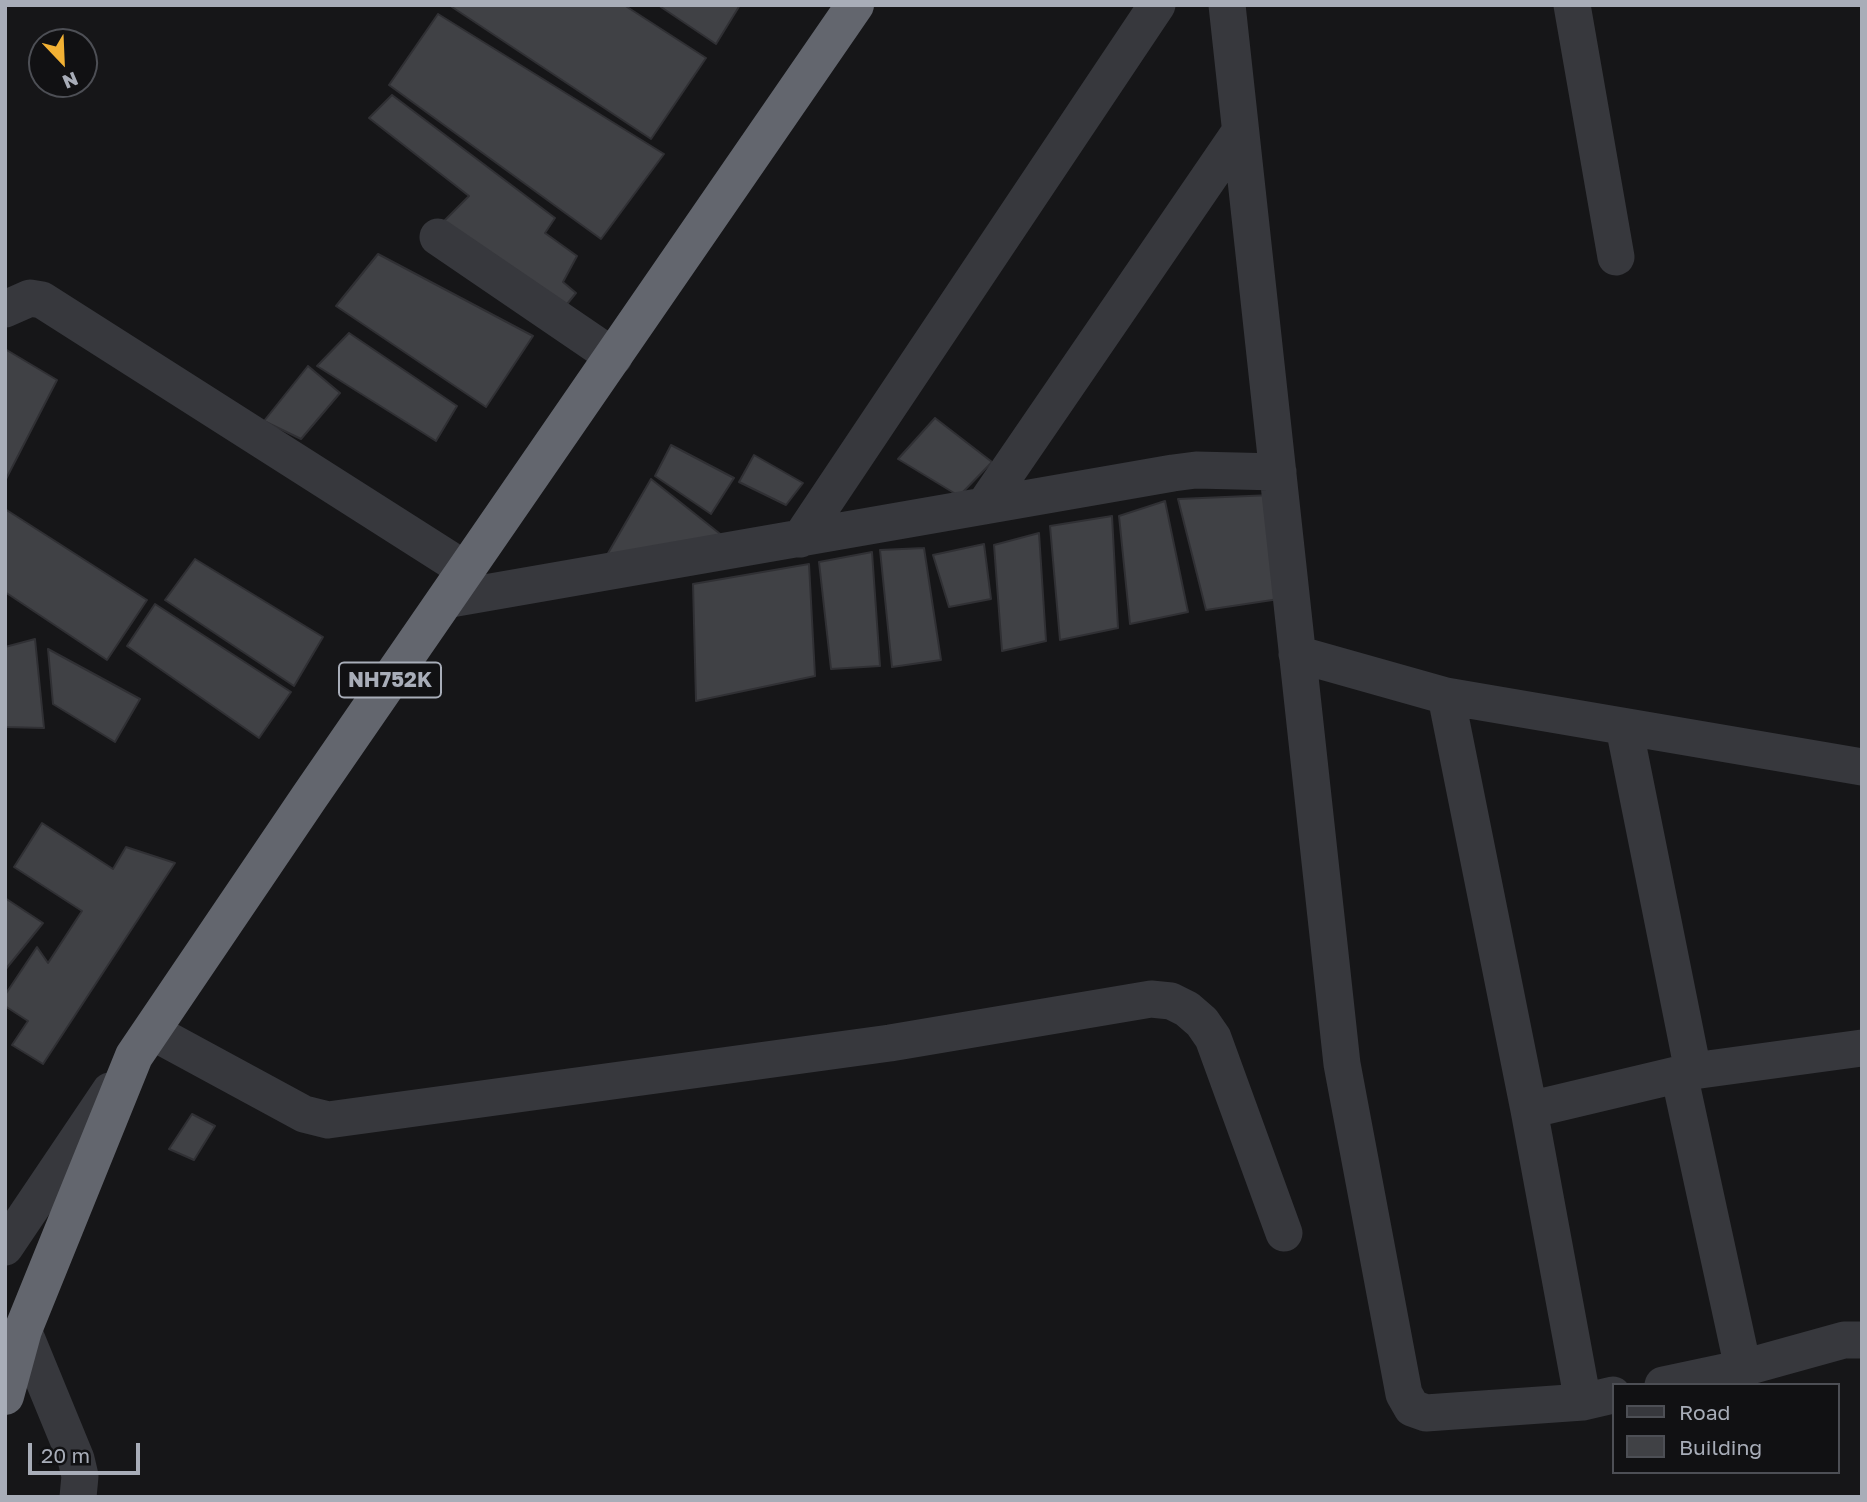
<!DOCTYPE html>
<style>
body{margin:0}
#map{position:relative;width:1867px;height:1502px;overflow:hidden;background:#161618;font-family:"Golos Text",sans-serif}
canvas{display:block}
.frame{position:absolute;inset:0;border:7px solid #a8adb8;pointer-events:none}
.legend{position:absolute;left:1612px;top:1383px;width:228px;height:91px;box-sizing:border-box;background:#111113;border:2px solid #4d4f55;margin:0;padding:9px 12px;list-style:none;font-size:21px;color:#a8adb8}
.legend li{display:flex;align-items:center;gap:14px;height:35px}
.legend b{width:35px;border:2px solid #4d4f55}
.north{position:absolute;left:28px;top:28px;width:70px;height:70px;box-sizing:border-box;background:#111113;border:2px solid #4d4f55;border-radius:50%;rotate:157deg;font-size:19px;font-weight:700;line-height:28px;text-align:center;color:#a8adb8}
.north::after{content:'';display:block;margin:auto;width:24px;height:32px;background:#f2b134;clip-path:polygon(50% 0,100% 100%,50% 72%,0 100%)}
.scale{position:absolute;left:28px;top:1443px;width:112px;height:32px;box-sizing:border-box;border:4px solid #a8adb8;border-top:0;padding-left:9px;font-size:21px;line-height:24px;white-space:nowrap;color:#a8adb8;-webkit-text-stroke:5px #111113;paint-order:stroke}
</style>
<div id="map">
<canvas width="1867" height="1502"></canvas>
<div class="frame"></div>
<ul class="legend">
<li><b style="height:9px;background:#37383d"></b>Road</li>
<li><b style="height:19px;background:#404145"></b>Building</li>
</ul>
<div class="north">N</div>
<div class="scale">20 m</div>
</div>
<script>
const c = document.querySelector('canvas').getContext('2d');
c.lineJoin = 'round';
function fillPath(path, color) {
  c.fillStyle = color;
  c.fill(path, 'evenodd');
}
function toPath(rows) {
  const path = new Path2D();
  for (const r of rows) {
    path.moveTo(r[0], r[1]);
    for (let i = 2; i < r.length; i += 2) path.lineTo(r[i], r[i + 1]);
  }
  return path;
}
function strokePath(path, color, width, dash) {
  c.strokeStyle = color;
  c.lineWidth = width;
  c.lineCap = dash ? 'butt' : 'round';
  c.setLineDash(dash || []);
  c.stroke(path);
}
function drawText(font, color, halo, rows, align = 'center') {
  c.font = font + ' "Golos Text",sans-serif';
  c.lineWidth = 5;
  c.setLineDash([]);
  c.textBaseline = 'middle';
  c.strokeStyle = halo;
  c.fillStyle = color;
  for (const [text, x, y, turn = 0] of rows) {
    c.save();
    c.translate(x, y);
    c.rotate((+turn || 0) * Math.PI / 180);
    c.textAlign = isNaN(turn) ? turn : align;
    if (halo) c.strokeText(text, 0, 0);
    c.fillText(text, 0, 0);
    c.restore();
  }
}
const building = toPath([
 [449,5,624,5,706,58,651,139,449,5],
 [658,5,740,5,716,44,658,5],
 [438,14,664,154,601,239,389,85,438,14],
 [392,95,555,218,545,233,577,256,563,282,576,293,563,309,441,224,469,196,369,118,392,95],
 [378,254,533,336,486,407,336,306,378,254],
 [349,333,457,406,436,441,317,366,349,333],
 [5,349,57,380,5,481,5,349],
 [308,366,340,393,301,439,264,421,308,366],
 [935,418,992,462,959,496,898,459,935,418],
 [671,445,734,478,711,514,655,476,671,445],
 [754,455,803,483,786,505,739,482,754,455],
 [651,479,729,541,607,555,651,479],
 [1272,495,1279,599,1206,610,1178,499,1272,495],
 [1165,501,1188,612,1130,624,1119,516,1165,501],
 [5,509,147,600,107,660,5,592,5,509],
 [1112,516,1118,628,1060,640,1050,526,1112,516],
 [1039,533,1046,641,1002,651,994,545,1039,533],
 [984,544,991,599,949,607,933,555,984,544],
 [924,548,941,660,892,667,880,550,924,548],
 [872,552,880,666,831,669,819,562,872,552],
 [195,559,323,637,294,686,165,600,195,559],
 [809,564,815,676,696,701,693,584,809,564],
 [155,604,291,692,259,738,127,646,155,604],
 [35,639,44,728,5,727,5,647,35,639],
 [48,649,140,699,115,742,53,704,48,649],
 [42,823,113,869,126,847,175,863,43,1064,12,1045,28,1021,5,1006,5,995,37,947,48,963,82,911,14,867,42,823],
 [5,898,43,923,5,970,5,898],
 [192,1114,215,1126,194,1160,169,1149,192,1114]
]);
fillPath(building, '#404145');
strokePath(building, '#303034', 2);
strokePath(toPath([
 [1227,5,1342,1064,1404,1394,1412,1408,1426,1413,1583,1402,1613,1395],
 [1572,5,1616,257],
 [438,237,614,357],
 [5,309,30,298,42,300,466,570],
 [984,506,1240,132],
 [800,539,1157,5],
 [445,600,1173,473,1196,470,1278,472],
 [1297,654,1446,696,1862,767],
 [1446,696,1529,1110,1583,1402],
 [1624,727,1693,1071],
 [151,1031,304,1114,328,1120,890,1043,1151,999,1171,1001,1187,1009,1202,1022,1213,1038,1284,1233],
 [1679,1074,1743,1368],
 [1529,1110,1693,1071,1862,1048],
 [5,1247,110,1091],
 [23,1330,76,1459,80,1476,78,1497],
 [1663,1385,1743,1368,1844,1340,1862,1340]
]), '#37383d', 37);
strokePath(toPath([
 [5,1396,23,1330,134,1056,310,796,855,5]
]), '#63666e', 38);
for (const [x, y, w] of [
 [390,680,102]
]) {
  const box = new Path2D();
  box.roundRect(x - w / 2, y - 17.5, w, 35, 5);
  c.fillStyle = '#111113';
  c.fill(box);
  strokePath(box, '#a8adb8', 2);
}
drawText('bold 21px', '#a8adb8', null, [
 ["NH752K",390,680]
]);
</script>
